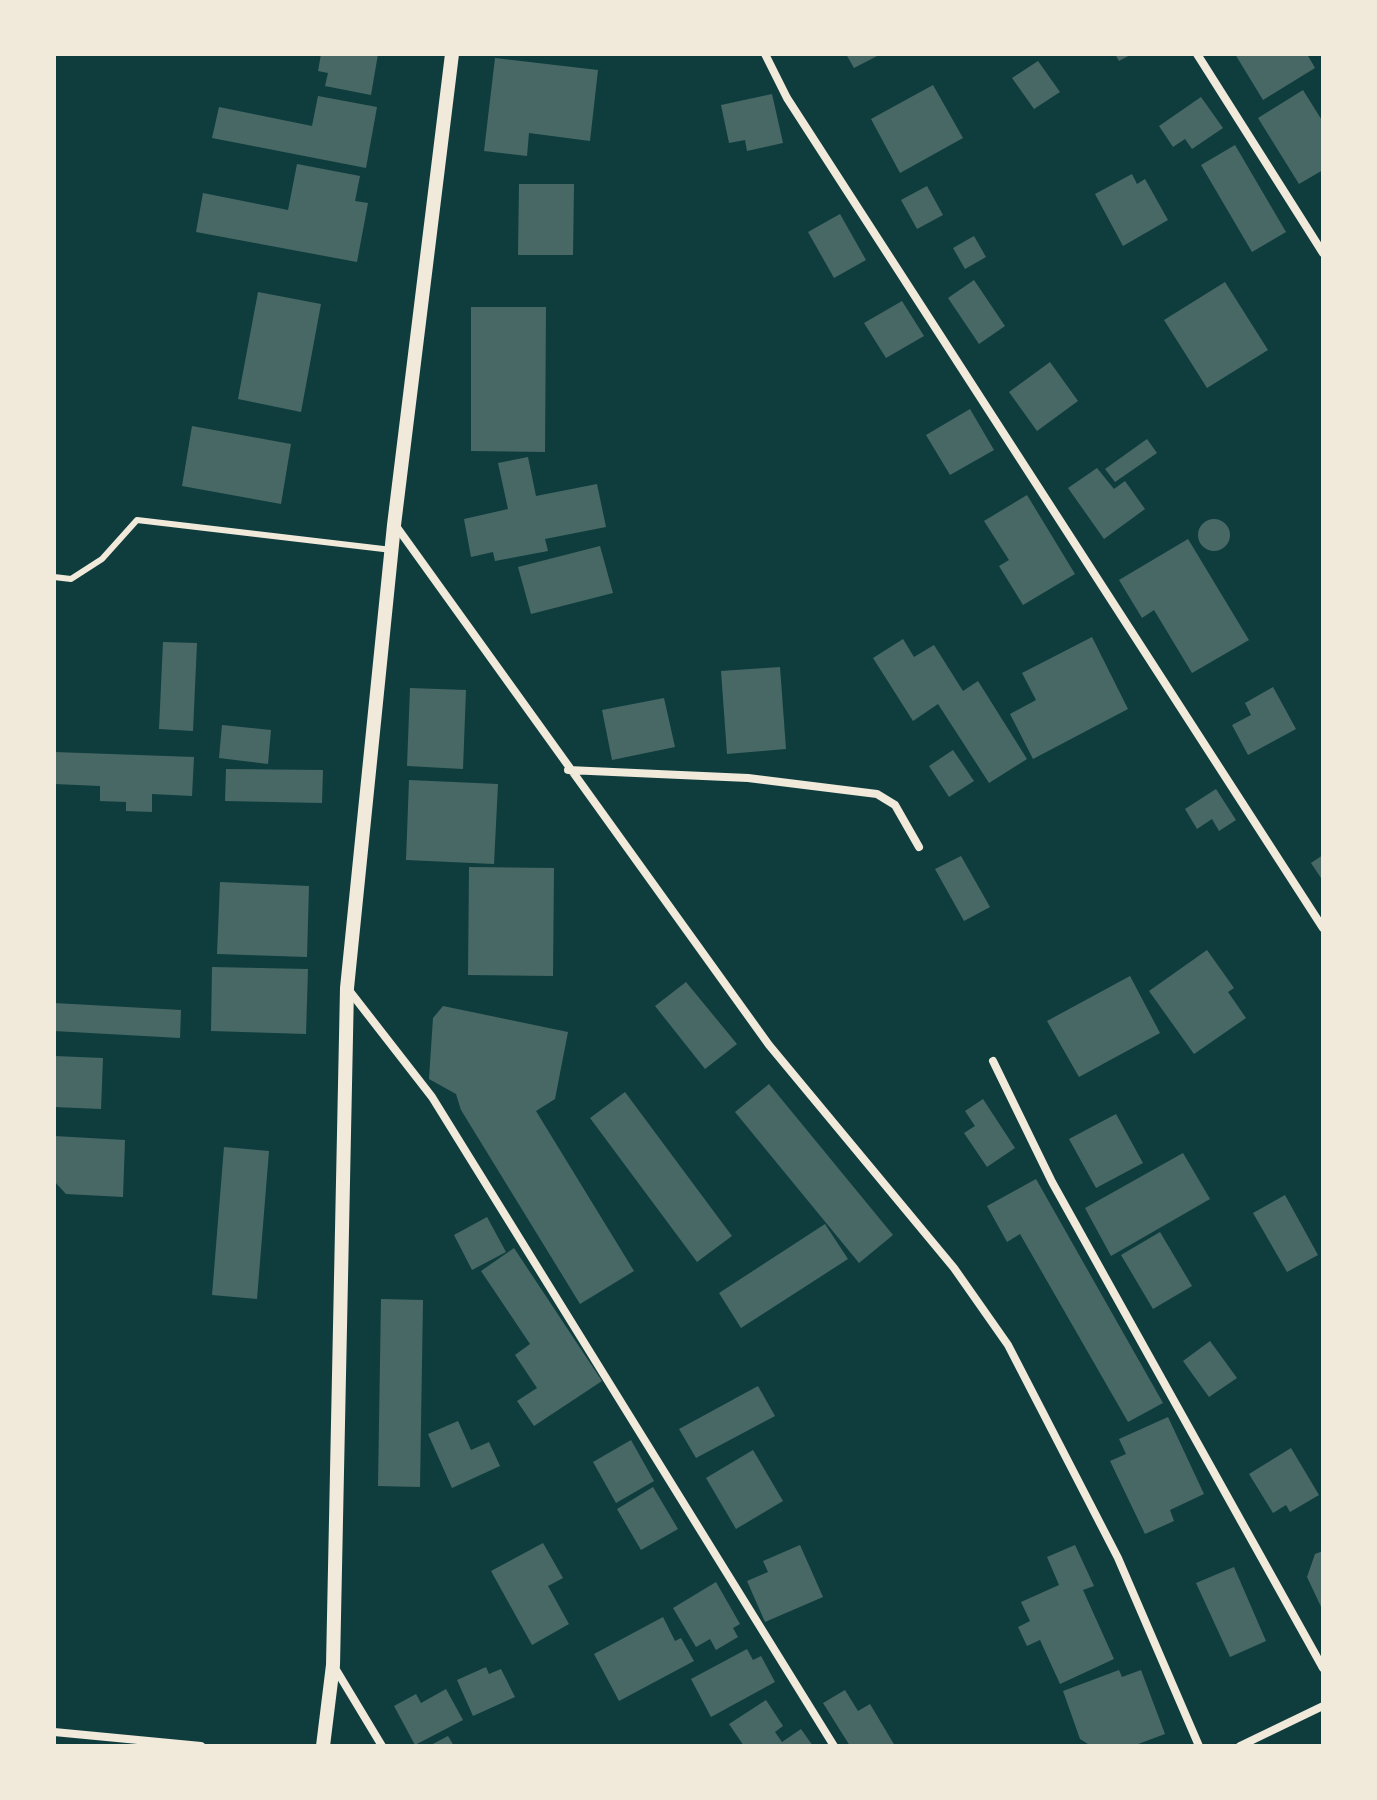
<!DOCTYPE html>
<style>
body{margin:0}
#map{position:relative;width:1377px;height:1800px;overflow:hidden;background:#0f3d3e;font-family:Barlow,sans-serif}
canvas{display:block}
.frame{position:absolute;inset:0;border:56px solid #f1e9da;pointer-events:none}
</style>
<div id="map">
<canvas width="1377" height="1800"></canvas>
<div class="frame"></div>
</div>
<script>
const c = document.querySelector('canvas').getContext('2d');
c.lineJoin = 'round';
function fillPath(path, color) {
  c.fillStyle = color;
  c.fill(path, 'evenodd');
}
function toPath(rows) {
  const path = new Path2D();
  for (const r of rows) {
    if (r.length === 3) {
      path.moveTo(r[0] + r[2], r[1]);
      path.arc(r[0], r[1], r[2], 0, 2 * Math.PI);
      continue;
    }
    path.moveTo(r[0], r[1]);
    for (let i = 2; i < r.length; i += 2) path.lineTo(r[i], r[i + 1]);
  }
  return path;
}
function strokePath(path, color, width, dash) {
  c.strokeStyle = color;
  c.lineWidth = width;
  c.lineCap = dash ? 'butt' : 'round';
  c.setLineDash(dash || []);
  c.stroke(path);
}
fillPath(toPath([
 [321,54,378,54,371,95,325,86,328,73,318,71],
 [846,54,881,54,854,68],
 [1115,54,1132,54,1119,61],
 [1235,54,1307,54,1315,68,1263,100],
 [495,58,598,70,590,141,529,133,527,156,484,151],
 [1038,61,1060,92,1034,109,1012,78],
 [933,85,963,138,900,173,871,119],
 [1303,90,1323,122,1323,170,1299,184,1258,118],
 [772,94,783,143,747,151,745,140,729,143,721,105],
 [318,96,377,107,366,168,212,138,219,107,312,126],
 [1201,97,1223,128,1192,149,1185,139,1173,147,1159,126],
 [1235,145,1286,232,1252,252,1201,165],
 [297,164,360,176,355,201,368,203,357,262,196,232,203,193,288,210],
 [1132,174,1137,184,1145,179,1168,220,1123,246,1095,194],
 [519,184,574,184,573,255,518,255],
 [927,186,943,215,917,229,901,200],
 [840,214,866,260,834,278,808,232],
 [974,236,986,257,965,269,953,248],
 [974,280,1005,326,979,344,948,298],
 [1225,282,1268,350,1207,388,1164,320],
 [258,292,321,304,301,412,238,399],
 [902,301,924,336,886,358,864,323],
 [471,307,546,307,545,452,471,451],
 [1050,362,1078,401,1037,431,1009,392],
 [970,409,994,450,950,475,926,435],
 [192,426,291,444,281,504,182,486],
 [1147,439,1157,453,1115,482,1105,469],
 [528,457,536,496,597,484,606,527,545,539,548,551,495,561,493,552,471,557,464,519,508,509,498,463],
 [1097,468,1114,489,1125,481,1145,509,1104,539,1068,488],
 [1027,495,1075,574,1023,605,999,566,1009,560,984,521],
 [1214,535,16],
 [1188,539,1249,640,1192,673,1154,610,1142,618,1119,580],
 [600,546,613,593,531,614,518,567],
 [1092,637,1128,709,1033,759,1010,714,1036,700,1022,673],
 [903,639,914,657,934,645,963,691,978,681,1027,759,989,783,938,704,913,721,873,658],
 [163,642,197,643,193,731,159,729],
 [780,667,786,749,727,754,721,671],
 [1273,687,1296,729,1248,755,1232,725,1251,715,1245,703],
 [410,688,466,690,463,769,407,766],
 [664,698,675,747,612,760,602,710],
 [222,725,271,730,268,764,219,758],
 [953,750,974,781,949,797,929,766],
 [54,752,194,757,192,796,152,794,152,812,126,811,126,802,100,801,100,786,54,784],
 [226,769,323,770,322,803,225,801],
 [409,780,498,784,494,864,406,860],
 [1216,789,1236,820,1219,831,1212,819,1197,829,1185,809],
 [1323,855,1323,881,1311,863],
 [961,856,990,907,964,921,935,869],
 [469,867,554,868,553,976,468,975],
 [220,882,309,886,307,957,217,954],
 [1207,950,1234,988,1228,992,1246,1018,1194,1054,1149,991],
 [212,967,308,969,306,1034,211,1031],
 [1130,976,1160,1033,1079,1077,1047,1021],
 [686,982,737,1044,705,1069,655,1006],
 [54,1003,181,1010,180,1038,54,1031],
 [443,1006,568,1032,555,1099,536,1111,634,1271,580,1304,461,1110,456,1094,429,1079,433,1018],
 [54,1056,103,1058,101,1109,54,1107],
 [769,1084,893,1235,859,1263,735,1112],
 [625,1092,732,1236,697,1262,590,1118],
 [983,1099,1015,1148,987,1167,964,1133,975,1126,965,1111],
 [1116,1114,1143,1163,1096,1188,1069,1139],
 [54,1136,125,1140,123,1197,66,1194,54,1181],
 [224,1147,269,1151,257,1299,212,1295],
 [1183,1153,1210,1199,1111,1256,1085,1208],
 [1036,1179,1163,1403,1128,1422,1020,1234,1007,1242,987,1206],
 [1285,1195,1318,1255,1287,1272,1253,1213],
 [487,1217,506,1252,472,1270,454,1235],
 [825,1224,848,1259,741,1328,719,1293],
 [1160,1232,1192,1286,1153,1309,1121,1255],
 [514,1248,602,1381,534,1426,517,1401,537,1388,515,1355,530,1344,481,1271],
 [381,1299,423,1300,420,1487,378,1486],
 [1210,1341,1237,1378,1209,1397,1183,1361],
 [758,1386,775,1416,696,1458,679,1429],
 [1168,1417,1204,1494,1170,1510,1174,1521,1145,1534,1110,1461,1126,1454,1119,1439],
 [458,1421,471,1450,489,1442,500,1466,452,1488,428,1434],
 [631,1440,654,1481,616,1503,593,1462],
 [1291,1448,1319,1495,1290,1512,1286,1505,1273,1513,1249,1474],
 [753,1450,783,1501,736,1529,706,1478],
 [653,1487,678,1529,641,1550,617,1509],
 [543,1543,563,1578,548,1586,569,1624,532,1645,491,1571],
 [800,1545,823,1597,765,1622,747,1581,768,1572,763,1561],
 [1075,1545,1094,1586,1083,1590,1114,1659,1060,1684,1040,1640,1027,1646,1018,1627,1030,1621,1021,1602,1059,1585,1047,1557],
 [1323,1551,1323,1611,1307,1577,1315,1554],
 [1234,1567,1266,1641,1230,1657,1196,1583],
 [716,1582,740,1624,733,1628,738,1637,716,1650,710,1639,696,1647,673,1608],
 [663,1617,675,1641,681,1638,694,1661,619,1701,594,1654],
 [747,1649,753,1660,761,1656,775,1682,711,1717,691,1679],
 [486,1667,489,1674,501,1669,515,1697,473,1716,457,1680],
 [1119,1670,1122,1677,1141,1670,1165,1734,1133,1746,1091,1746,1080,1739,1063,1691],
 [446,1689,463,1720,415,1745,394,1706,416,1694,421,1703],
 [845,1690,858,1711,870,1704,895,1746,850,1746,823,1703],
 [766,1700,783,1726,775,1732,782,1742,801,1729,813,1746,744,1746,729,1724],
 [448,1736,454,1746,429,1746]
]), '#486865');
strokePath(toPath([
 [54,577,71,579,102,559,137,520,392,550]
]), '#f1e9da', 6);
strokePath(toPath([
 [765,54,787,98,1323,928],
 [1197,54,1323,253],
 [396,526,769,1045,954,1268,1008,1345,1118,1558,1199,1746],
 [568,770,748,778,877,794,895,805,919,847],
 [348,989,432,1097,834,1746],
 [993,1061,1052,1182,1323,1668],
 [335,1668,382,1746],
 [54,1732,201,1746],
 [1240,1746,1323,1706]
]), '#f1e9da', 8);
strokePath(toPath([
 [323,1746,333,1665,347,988,394,525,452,54]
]), '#f1e9da', 14);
</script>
